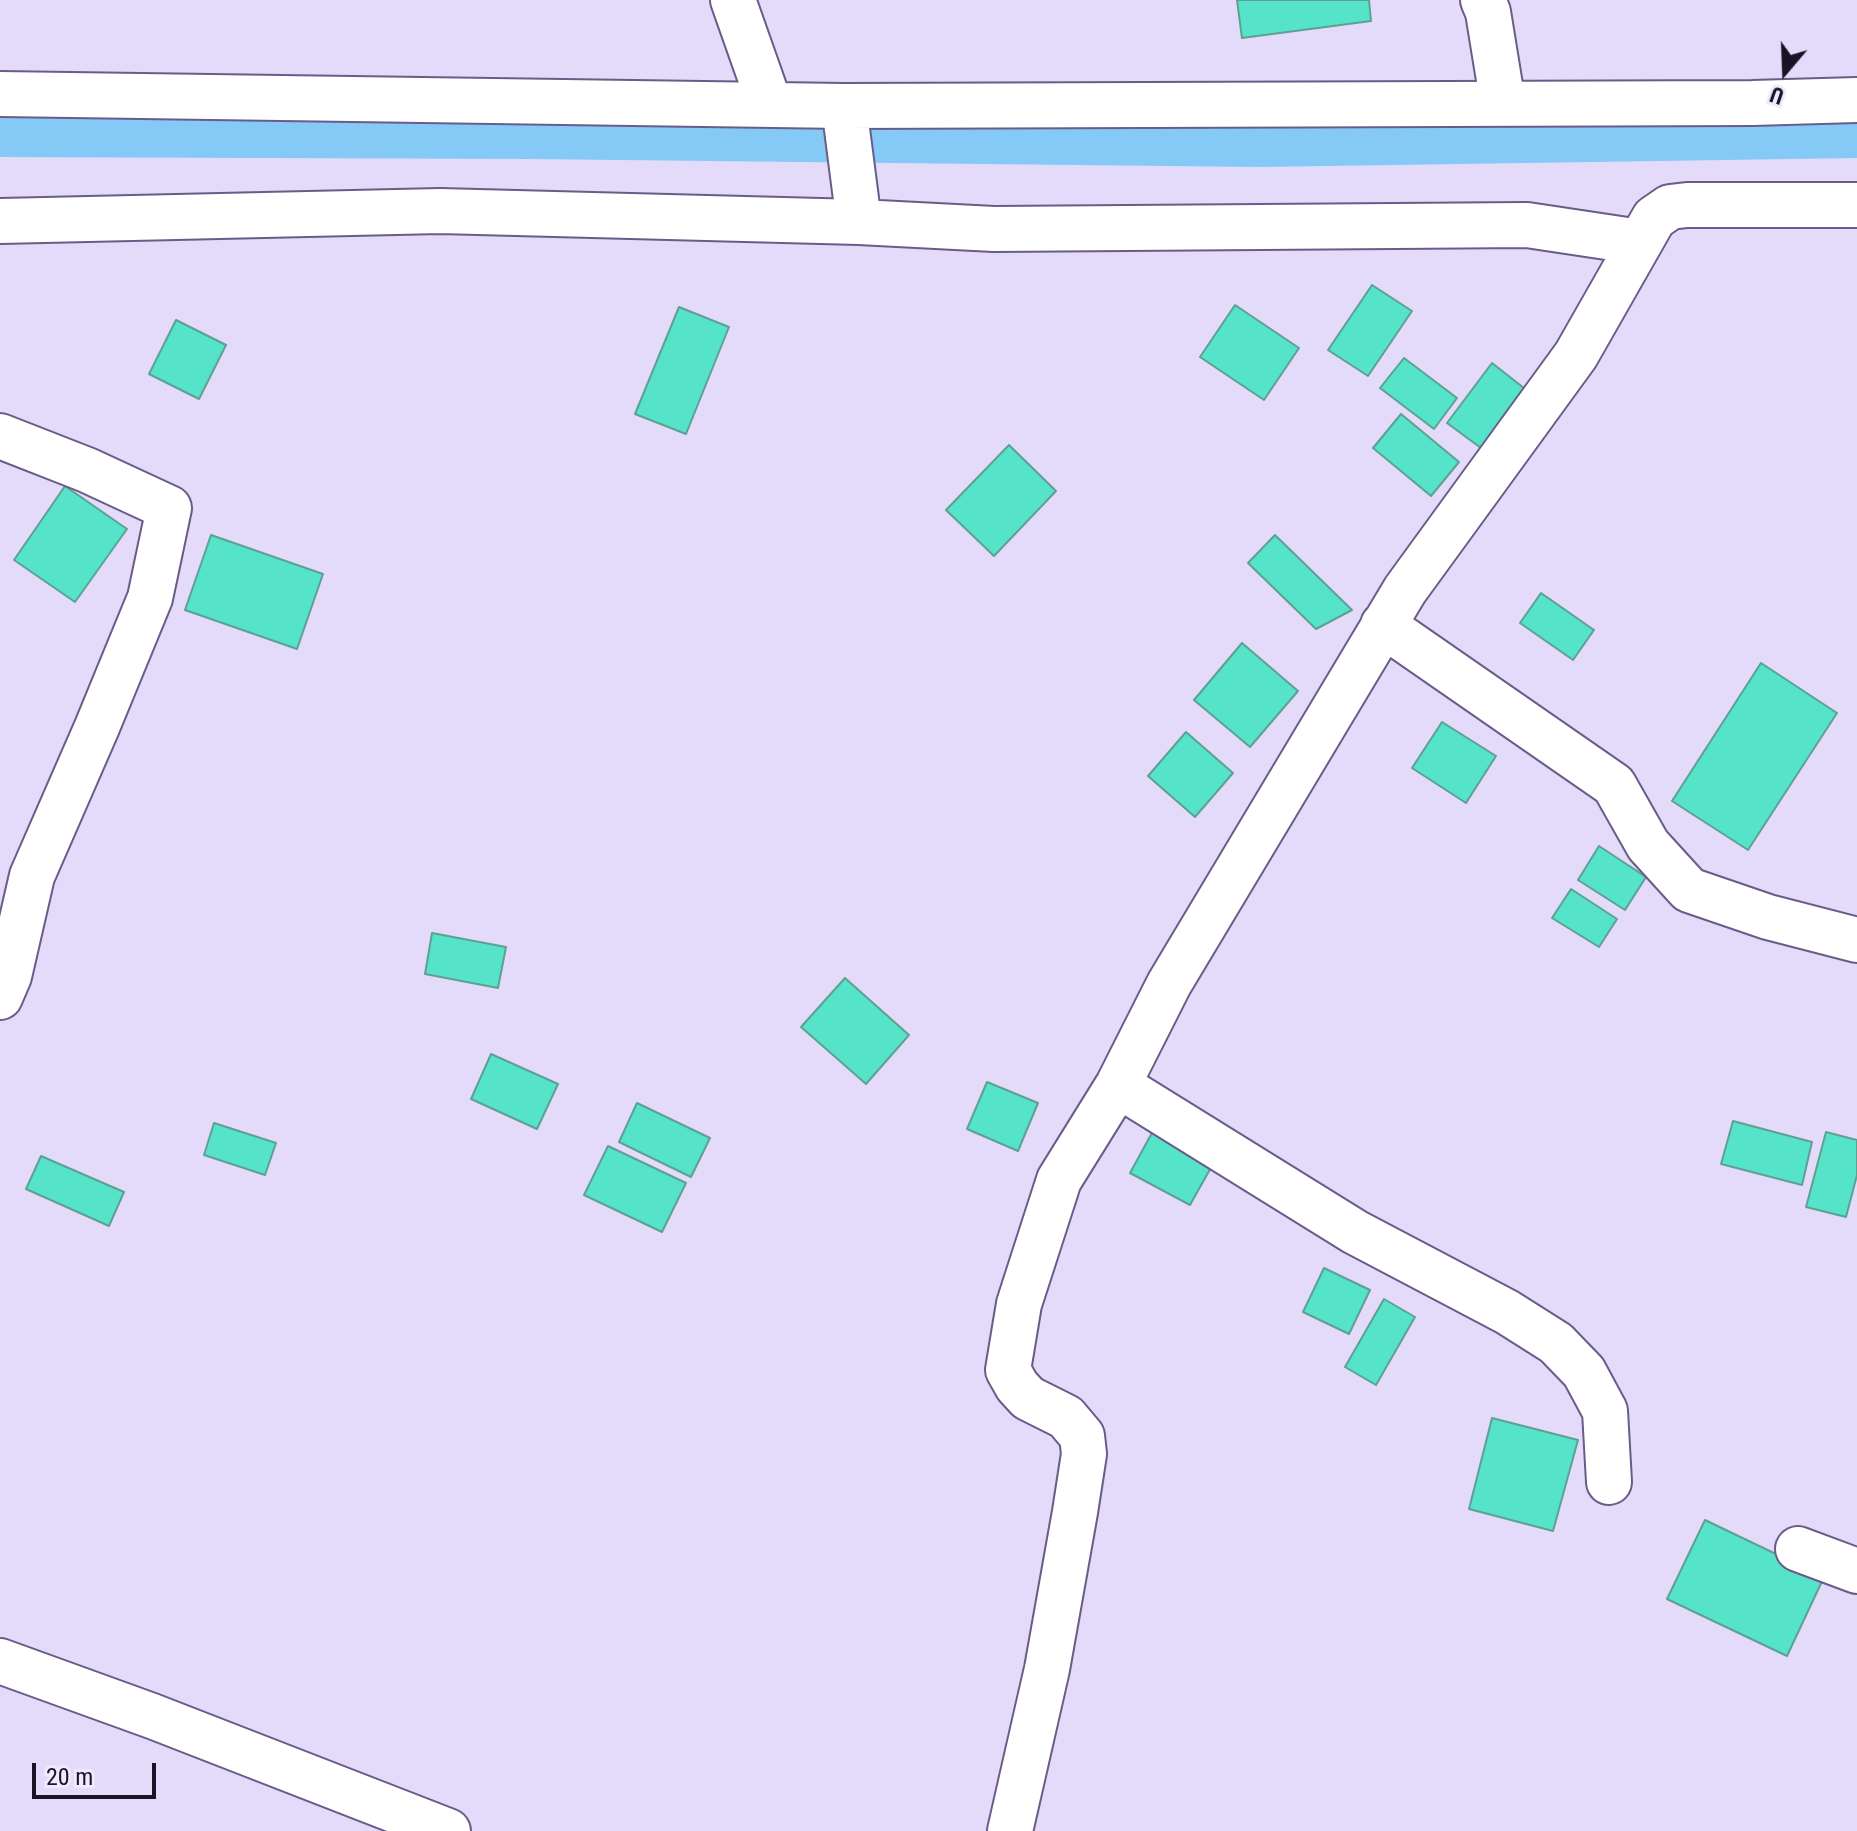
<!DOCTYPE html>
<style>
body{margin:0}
#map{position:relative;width:1857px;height:1831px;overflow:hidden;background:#e4dafa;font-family:"Roboto Condensed",sans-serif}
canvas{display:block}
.north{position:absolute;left:1745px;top:32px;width:80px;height:80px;-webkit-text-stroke:6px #f0eaff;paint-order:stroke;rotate:199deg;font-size:22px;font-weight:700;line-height:32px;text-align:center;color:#191325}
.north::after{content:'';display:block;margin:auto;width:28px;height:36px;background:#191325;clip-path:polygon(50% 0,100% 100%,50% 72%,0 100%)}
.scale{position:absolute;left:32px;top:1763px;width:124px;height:36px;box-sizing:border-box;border:4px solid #191325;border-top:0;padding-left:10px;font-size:24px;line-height:28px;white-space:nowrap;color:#191325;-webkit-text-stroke:6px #f0eaff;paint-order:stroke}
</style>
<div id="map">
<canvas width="1857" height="1831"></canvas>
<div class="north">U</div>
<div class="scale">20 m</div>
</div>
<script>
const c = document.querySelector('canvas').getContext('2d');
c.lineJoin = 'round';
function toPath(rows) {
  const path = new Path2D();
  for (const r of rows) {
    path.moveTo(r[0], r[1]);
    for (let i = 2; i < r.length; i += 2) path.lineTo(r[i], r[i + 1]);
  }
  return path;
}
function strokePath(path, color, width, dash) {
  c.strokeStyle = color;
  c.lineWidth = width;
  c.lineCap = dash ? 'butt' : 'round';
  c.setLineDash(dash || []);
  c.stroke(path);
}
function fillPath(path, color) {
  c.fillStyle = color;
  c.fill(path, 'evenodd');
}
strokePath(toPath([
 [0,135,529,137,1259,145,1857,136]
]), '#85c9f7', 44);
const building = toPath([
 [1237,0,1369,0,1371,21,1242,38,1237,0],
 [1372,285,1412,311,1368,376,1328,350,1372,285],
 [1235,305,1299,348,1264,400,1200,357,1235,305],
 [679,307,729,327,686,434,635,414,679,307],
 [176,320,226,345,199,399,149,374,176,320],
 [1404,358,1457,398,1434,429,1380,388,1404,358],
 [1492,363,1529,392,1485,451,1447,423,1492,363],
 [1401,414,1459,462,1431,496,1373,448,1401,414],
 [1009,445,1056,491,994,556,946,510,1009,445],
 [65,486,127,529,75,602,14,560,65,486],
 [211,535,323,574,297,649,185,610,211,535],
 [1275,535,1352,610,1316,629,1248,563,1275,535],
 [1541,593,1594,630,1573,660,1520,623,1541,593],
 [1242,643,1298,691,1250,747,1194,700,1242,643],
 [1761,663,1837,713,1748,850,1672,801,1761,663],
 [1442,722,1496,756,1466,803,1412,768,1442,722],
 [1186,732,1233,773,1195,817,1148,776,1186,732],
 [1599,846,1646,877,1625,910,1578,880,1599,846],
 [1571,889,1617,919,1599,947,1552,918,1571,889],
 [432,933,506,947,498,988,425,974,432,933],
 [845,978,909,1035,866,1084,801,1027,845,978],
 [491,1054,558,1084,537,1129,471,1099,491,1054],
 [987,1082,1038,1103,1018,1151,967,1129,987,1082],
 [637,1103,710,1138,691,1177,619,1142,637,1103],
 [1733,1121,1812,1142,1802,1185,1721,1164,1733,1121],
 [214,1123,276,1143,265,1175,204,1155,214,1123],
 [1153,1131,1213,1164,1190,1205,1130,1173,1153,1131],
 [1826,1132,1857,1140,1857,1175,1846,1217,1806,1207,1826,1132],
 [608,1146,686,1183,662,1232,584,1195,608,1146],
 [41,1156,124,1192,109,1226,26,1189,41,1156],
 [1324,1268,1370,1290,1349,1334,1303,1312,1324,1268],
 [1384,1299,1415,1317,1376,1385,1345,1367,1384,1299],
 [1492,1418,1578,1440,1553,1531,1469,1509,1492,1418],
 [1705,1520,1824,1577,1787,1656,1667,1599,1705,1520]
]);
fillPath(building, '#55e3c9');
strokePath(building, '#5ea193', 2);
const minor = toPath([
 [733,0,770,105],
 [1483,0,1488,12,1503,104],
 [0,94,844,106,1752,103,1857,100],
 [844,106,859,222],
 [0,221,440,211,859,222,994,229,1527,225,1640,242],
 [0,436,87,470,169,508,150,598,97,727,32,876,9,976,0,997],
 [1383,625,1614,785,1648,845,1689,890,1768,917,1857,940],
 [1118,1085,1355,1232,1507,1312,1556,1343,1584,1372,1605,1411,1609,1482],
 [1798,1549,1857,1571],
 [0,1661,152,1716,448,1831],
 [1010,1831,1047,1669,1075,1512,1084,1454,1082,1436,1066,1417,1028,1398,1017,1386,1008,1370,1019,1304,1059,1180,1118,1085,1169,984,1405,590,1576,355,1654,218,1670,207,1687,205,1857,205]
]);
strokePath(minor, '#6a5c88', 48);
strokePath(minor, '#fff', 44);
</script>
